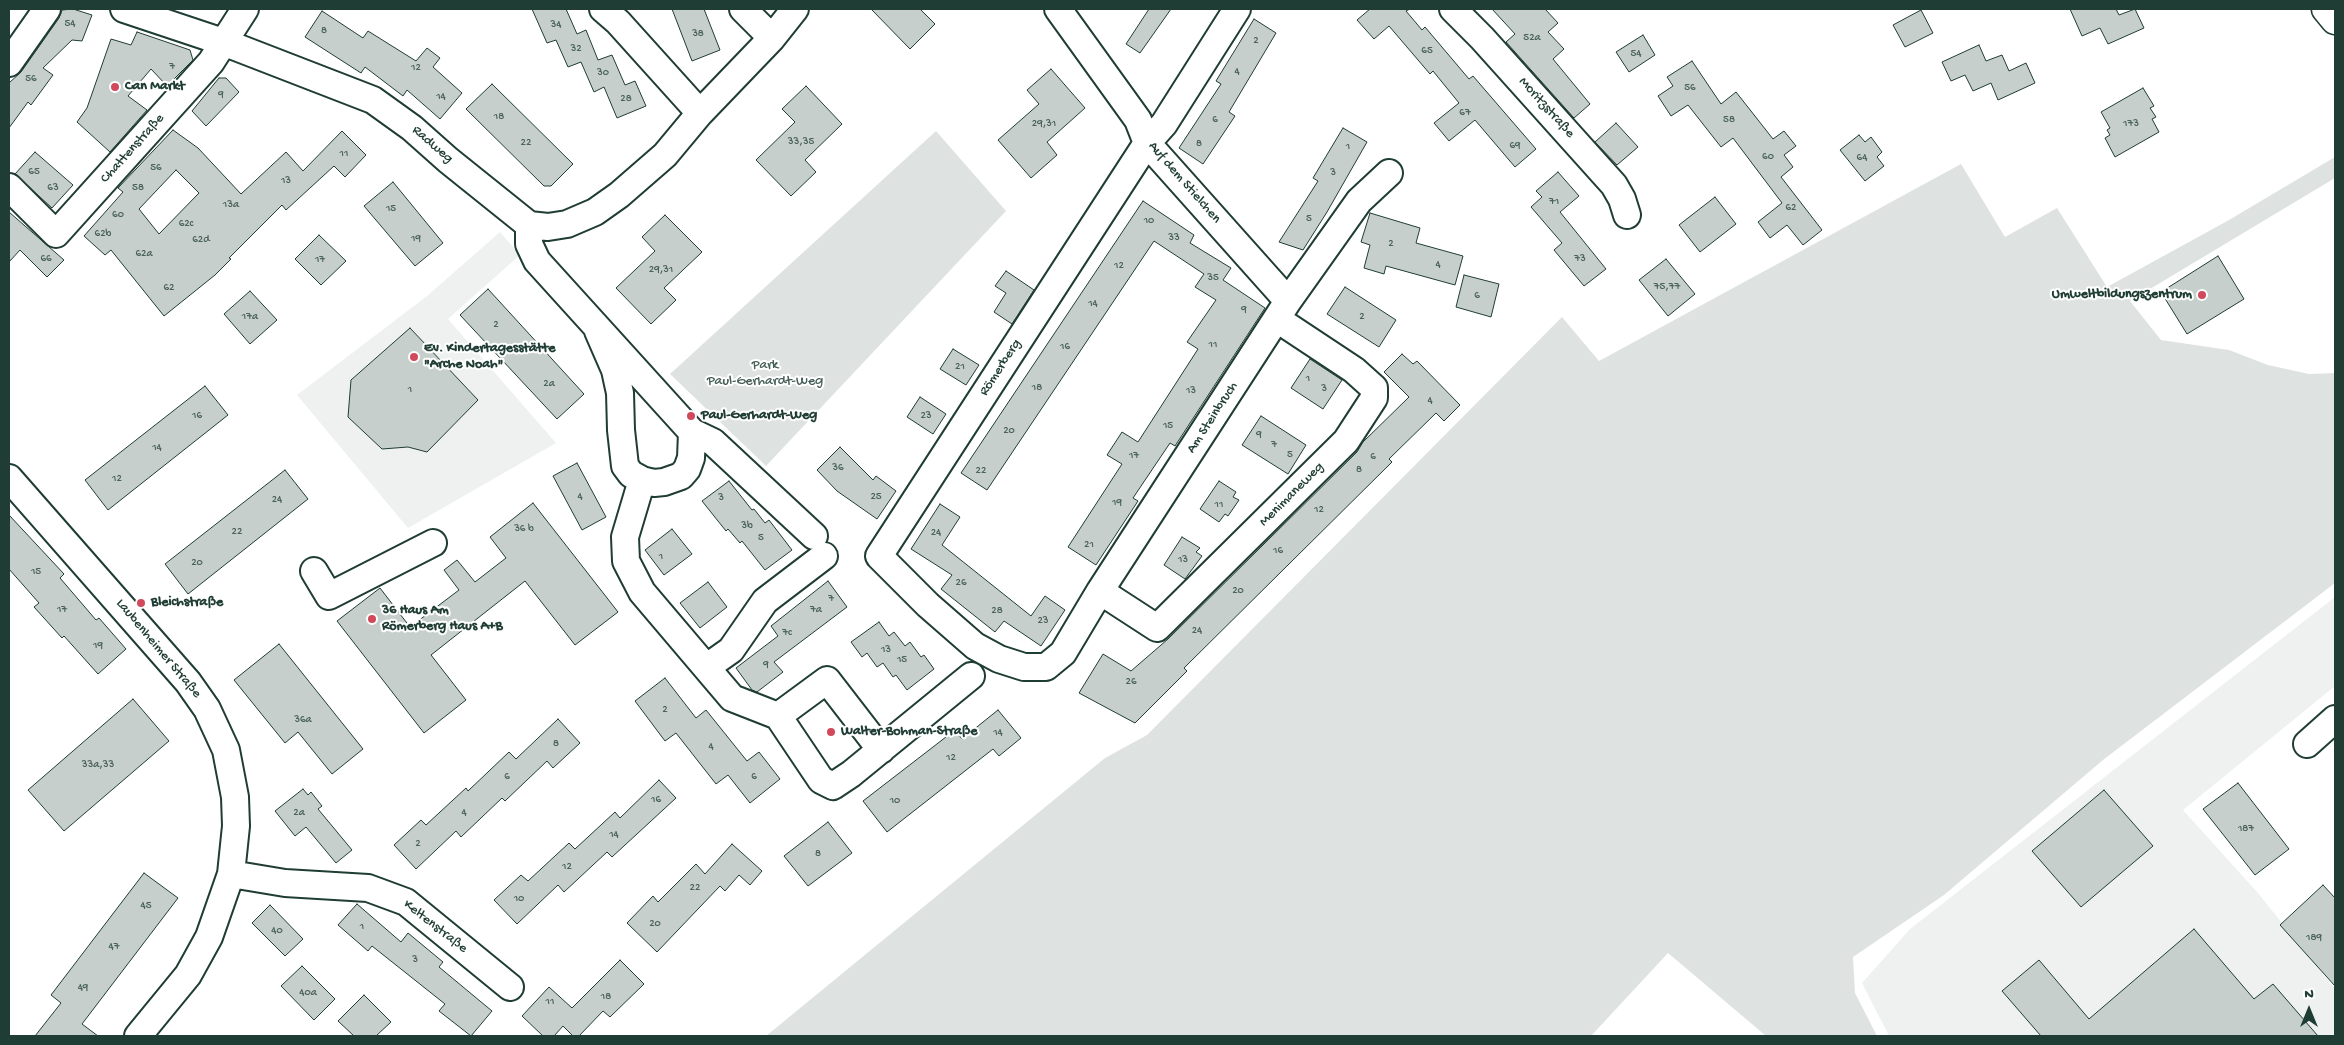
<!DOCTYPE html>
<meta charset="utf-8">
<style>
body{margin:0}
#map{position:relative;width:2344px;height:1045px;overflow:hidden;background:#fff;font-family:"Gochi Hand",sans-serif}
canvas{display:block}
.frame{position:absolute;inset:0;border:10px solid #1f3d34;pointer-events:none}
.north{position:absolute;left:2284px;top:985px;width:50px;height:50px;-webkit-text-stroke:4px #fff;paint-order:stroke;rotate:0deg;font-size:14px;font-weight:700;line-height:20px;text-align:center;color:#1f3d34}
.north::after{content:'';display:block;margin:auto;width:18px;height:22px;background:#1f3d34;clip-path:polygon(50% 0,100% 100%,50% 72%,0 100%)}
</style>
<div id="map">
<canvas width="2344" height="1045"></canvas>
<div class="frame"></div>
<div class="north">N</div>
</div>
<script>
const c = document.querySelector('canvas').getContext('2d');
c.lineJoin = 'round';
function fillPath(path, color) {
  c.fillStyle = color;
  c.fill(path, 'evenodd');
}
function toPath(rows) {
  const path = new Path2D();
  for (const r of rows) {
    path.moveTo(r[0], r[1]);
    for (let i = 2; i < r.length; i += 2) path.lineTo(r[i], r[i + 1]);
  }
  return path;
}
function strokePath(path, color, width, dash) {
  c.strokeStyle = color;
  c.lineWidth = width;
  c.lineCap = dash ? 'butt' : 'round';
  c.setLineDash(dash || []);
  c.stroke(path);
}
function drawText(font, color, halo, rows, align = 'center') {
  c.font = font + ' "Gochi Hand",sans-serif';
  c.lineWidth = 4;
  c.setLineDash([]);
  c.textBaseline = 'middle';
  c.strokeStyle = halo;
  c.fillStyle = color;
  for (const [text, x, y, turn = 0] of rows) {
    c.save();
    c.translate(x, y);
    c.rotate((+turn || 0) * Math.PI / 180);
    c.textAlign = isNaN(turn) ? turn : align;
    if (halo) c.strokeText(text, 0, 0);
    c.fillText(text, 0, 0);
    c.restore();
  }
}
fillPath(toPath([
 [500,232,520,255,448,319,556,443,408,528,297,395,427,296],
 [2335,597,2335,686,2183,810,2258,893,2335,989,2335,1036,1889,1036,1862,983,1910,929]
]), '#eef1f0');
fillPath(toPath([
 [936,131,1006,211,766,466,670,374],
 [2335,157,2335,178,2130,301,2161,340,2229,350,2268,365,2309,374,2335,373,2335,583,2103,760,1944,895,1853,957,1855,993,1877,1036,1766,1036,1668,953,1591,1036,766,1036,1105,758,1147,735,1562,317,1599,361,1961,164,2005,237,2057,208,2107,287,2229,220]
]), '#dee3e2');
const building = toPath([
 [73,9,92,15,82,41,72,40,43,68,53,75,31,105,28,102,9,128,9,83,21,72,59,18,62,10,73,9],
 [532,9,566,9,577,34,586,30,598,60,612,55,625,85,635,81,646,106,617,118,604,87,594,92,581,62,568,67,556,40,547,43,532,9],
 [672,9,704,9,720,50,692,61,672,9],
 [871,9,920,9,935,24,910,49,871,9],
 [1149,9,1171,9,1140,53,1126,44,1149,9],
 [1370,9,1410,9,1406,11,1422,30,1425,27,1469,79,1473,76,1536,149,1515,167,1475,120,1449,141,1434,123,1459,103,1433,71,1430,74,1389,26,1374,39,1357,20,1370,9],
 [1492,9,1545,9,1558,23,1548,32,1564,49,1553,59,1590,104,1574,118,1506,42,1515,34,1492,9],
 [2070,9,2116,9,2119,15,2135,9,2144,28,2108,44,2100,28,2082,36,2070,9],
 [1921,10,1933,33,1905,47,1893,25,1921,10],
 [322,11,363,38,368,31,416,61,427,48,440,58,433,67,462,93,440,119,407,90,403,96,365,67,361,73,305,37,322,11],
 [1254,19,1276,33,1229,112,1235,116,1203,164,1179,148,1221,84,1216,81,1254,19],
 [137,32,190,50,193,60,167,86,151,69,128,96,147,110,110,152,77,122,87,108,111,39,131,45,137,32],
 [1643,35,1655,55,1629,72,1616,52,1643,35],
 [1979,45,1986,61,2002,55,2009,71,2026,63,2035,83,1998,100,1991,83,1973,91,1965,75,1951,81,1942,62,1979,45],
 [1692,61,1721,104,1736,92,1773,139,1784,131,1796,146,1784,155,1793,167,1781,177,1822,230,1803,245,1787,225,1770,238,1758,222,1782,203,1733,138,1721,147,1688,105,1671,116,1658,96,1673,86,1667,77,1692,61],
 [1051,69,1085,108,1047,142,1057,155,1031,178,998,140,1039,104,1027,90,1051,69],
 [219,78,226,78,239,92,206,126,192,111,219,78],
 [492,84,573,164,551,186,544,186,466,109,492,84],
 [806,86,842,124,805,160,816,172,791,196,756,160,795,122,782,109,806,86],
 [2143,88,2154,106,2150,108,2156,117,2152,119,2159,132,2115,157,2105,138,2110,135,2107,130,2110,128,2101,112,2143,88],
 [1616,123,1638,147,1617,165,1595,142,1616,123],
 [1343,128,1367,142,1327,212,1303,250,1279,242,1318,181,1313,178,1343,128],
 [173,130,198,148,241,194,286,152,303,171,342,131,366,155,345,177,334,166,286,210,282,205,229,258,231,259,215,275,164,316,111,250,105,255,84,236,123,192,118,188,173,130],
 [176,170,199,193,159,234,139,209,176,170],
 [1859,135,1865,142,1871,137,1882,152,1877,157,1884,166,1865,181,1840,150,1859,135],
 [35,152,73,185,52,208,15,174,35,152],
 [1558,172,1579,196,1560,212,1606,269,1584,286,1554,250,1562,243,1531,207,1542,197,1536,191,1558,172],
 [393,182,443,243,415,266,364,206,393,182],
 [1715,197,1736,224,1700,252,1679,225,1715,197],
 [1143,201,1194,235,1190,243,1231,268,1223,280,1265,308,1175,446,1170,443,1133,498,1138,501,1096,565,1068,547,1122,464,1107,455,1122,432,1138,442,1198,349,1187,342,1216,300,1195,287,1204,274,1154,241,987,490,961,473,1143,201],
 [9,212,64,260,47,277,20,250,9,262,9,212],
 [1370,213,1420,228,1416,243,1463,256,1455,285,1386,266,1384,274,1364,268,1370,245,1361,242,1370,213],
 [665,215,702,252,664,288,676,300,651,324,616,288,655,251,642,237,665,215],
 [319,235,346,261,321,285,295,259,319,235],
 [2218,256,2244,299,2187,334,2161,292,2218,256],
 [1666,259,1695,294,1668,316,1639,280,1666,259],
 [1006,271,1034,290,1012,324,994,312,1006,293,995,286,1006,271],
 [1464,275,1499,284,1491,317,1456,307,1464,275],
 [1345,287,1396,320,1379,347,1327,314,1345,287],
 [488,289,584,394,557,419,460,315,488,289],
 [250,291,277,320,250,344,224,314,250,291],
 [410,328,478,400,427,452,408,447,382,449,348,417,351,380,410,328],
 [953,349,979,365,966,385,940,369,953,349],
 [1402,354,1413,364,1417,361,1460,405,1444,421,1436,413,1389,459,1392,462,1184,668,1187,671,1135,723,1079,693,1103,654,1131,671,1168,639,1357,452,1363,442,1409,397,1384,372,1402,354],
 [1310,359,1342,380,1323,409,1291,388,1310,359],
 [205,386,228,415,108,510,85,480,205,386],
 [920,397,946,414,933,434,907,417,920,397],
 [1261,416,1306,445,1288,474,1242,445,1261,416],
 [840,447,873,480,876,476,896,491,877,519,837,491,817,470,840,447],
 [577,463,606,517,582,530,553,476,577,463],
 [285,470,308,499,188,594,165,564,285,470],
 [729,481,752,510,754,509,765,523,769,520,792,550,765,570,742,541,740,543,728,529,726,531,702,501,729,481],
 [1219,481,1236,492,1233,497,1239,500,1228,516,1225,514,1219,522,1200,509,1219,481],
 [533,503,618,612,575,645,525,581,431,655,466,700,424,733,337,621,380,588,410,627,459,590,444,570,457,560,475,582,506,558,490,537,533,503],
 [940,504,960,517,942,545,1031,616,1045,596,1065,610,1041,646,1004,621,995,632,941,589,952,575,911,549,940,504],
 [9,515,64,574,60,578,96,620,99,618,126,649,98,674,64,636,62,638,34,607,39,603,9,569,9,515],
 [672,529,692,554,664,575,645,550,672,529],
 [1182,537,1200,548,1196,552,1202,556,1185,579,1164,565,1182,537],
 [828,581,847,607,774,662,783,672,757,692,752,690,736,668,778,636,771,626,828,581],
 [708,582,727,607,700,628,680,603,708,582],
 [879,622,889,636,894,632,905,646,910,642,921,657,924,655,934,669,907,690,896,675,893,677,883,663,877,667,867,653,862,657,851,642,879,622],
 [279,644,363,749,332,774,298,732,285,743,234,680,279,644],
 [665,678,696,718,706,710,747,761,759,752,780,779,750,803,728,775,716,784,676,733,665,741,635,701,665,678],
 [133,699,169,741,64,831,28,790,133,699],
 [998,710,1021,738,999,756,993,749,887,832,863,801,955,730,962,739,998,710],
 [558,719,580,743,553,768,547,761,505,801,502,798,461,837,456,831,416,869,394,845,421,820,426,825,466,788,468,791,509,752,516,759,558,719],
 [659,780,676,798,612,857,607,852,564,892,558,885,517,924,494,900,521,875,528,881,569,843,575,849,615,812,620,818,659,780],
 [2238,783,2289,849,2255,875,2203,809,2238,783],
 [303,789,308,795,311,792,322,806,318,809,352,850,336,863,306,827,295,836,275,811,303,789],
 [2104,790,2153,846,2081,907,2032,851,2104,790],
 [828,822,852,853,808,886,784,856,828,822],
 [732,844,762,871,750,885,739,875,725,891,720,886,657,952,627,923,653,896,658,902,696,864,705,874,732,844],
 [144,873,178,898,82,1024,98,1036,35,1036,61,1003,51,995,144,873],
 [2323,885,2335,898,2335,986,2280,925,2323,885],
 [357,904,401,942,408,933,443,962,439,967,492,1011,471,1036,439,1011,445,1004,372,946,368,951,338,925,357,904],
 [270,905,303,939,285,956,252,923,270,905],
 [2194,929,2254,999,2273,984,2318,1036,2041,1036,2002,991,2039,960,2089,1019,2194,929],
 [620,960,644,984,610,1017,603,1011,579,1036,573,1036,563,1026,554,1036,543,1036,522,1016,549,987,572,1008,620,960],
 [302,966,335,999,314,1020,281,986,302,966],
 [364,995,391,1022,376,1036,354,1036,338,1021,364,995]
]);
fillPath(building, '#c7cfcc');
strokePath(building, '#1f3d34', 1);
const minor = toPath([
 [124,9,223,42,373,100,412,128,448,160,529,225,548,227,567,224,595,212,619,195,665,155,700,113,772,38,795,9],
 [603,9,618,22,700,113],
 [743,9,772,38],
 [1058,9,1138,120,1147,143,1288,301],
 [1237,9,1164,124,1147,143,879,556,928,605,975,646,999,659,1024,667,1046,667,1063,653,1100,591,1288,301,1359,201,1389,173],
 [1453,9,1482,38,1614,185,1622,199,1627,215],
 [9,63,47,9],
 [9,187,56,234,211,62,245,9],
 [529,225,529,244,537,261,692,432,691,458,687,469,681,476,664,482,654,483,642,480,631,474,625,466,621,430,620,393,615,370,598,331],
 [692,432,713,442,814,536],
 [9,478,188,682,207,709,226,750,235,797,236,826,231,874,209,937,188,975,138,1036],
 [642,480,625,537,626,561,642,592,732,698,778,716,821,780,833,786,851,774,971,676],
 [314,571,329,596,433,543],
 [1100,591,1157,628,1346,441,1374,398,1374,388,1354,370,1277,319],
 [707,667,731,650,765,601,824,556],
 [778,716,827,680,881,750],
 [2307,744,2335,719],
 [231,874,285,883,368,888,406,902,510,987]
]);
const major = toPath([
 [2326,9,2335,20]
]);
strokePath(minor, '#1f3d34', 30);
strokePath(major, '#1f3d34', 31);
strokePath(minor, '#fff', 26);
strokePath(major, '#fff', 28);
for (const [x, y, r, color] of [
 [115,87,5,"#d1495b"],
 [2202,295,5,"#d1495b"],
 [414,357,5,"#d1495b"],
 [691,416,5,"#d1495b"],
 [141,603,5,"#d1495b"],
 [372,619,5,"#d1495b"],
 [831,732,5,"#d1495b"]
]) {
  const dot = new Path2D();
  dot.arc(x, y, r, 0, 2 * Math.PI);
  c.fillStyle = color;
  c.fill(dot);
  strokePath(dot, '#fff', 2);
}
drawText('11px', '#49625a', null, [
 ["54",70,24],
 ["34",556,25],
 ["8",324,31],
 ["38",698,34],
 ["52a",1532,38],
 ["2",1256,41],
 ["32",576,49],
 ["65",1427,51],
 ["54",1636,54],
 ["7",172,67],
 ["12",416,68],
 ["4",1237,72],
 ["30",603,73],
 ["56",31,79],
 ["56",1690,88],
 ["9",221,95],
 ["14",441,97],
 ["28",626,99],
 ["67",1465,113],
 ["18",499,117],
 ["6",1215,120],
 ["58",1729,120],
 ["29,31",1044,124],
 ["173",2131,124],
 ["33,35",801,142],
 ["22",526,143],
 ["8",1199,144],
 ["69",1515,146],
 ["1",1348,147],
 ["11",344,154],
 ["60",1768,157],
 ["64",1862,158],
 ["56",156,168],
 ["65",34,172],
 ["3",1333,173],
 ["13",286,181],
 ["63",53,188],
 ["58",138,188],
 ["71",1554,202],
 ["13a",231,205],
 ["62",1791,208],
 ["15",391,209],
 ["60",118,215],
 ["5",1309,219],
 ["10",1149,221],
 ["62c",186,224],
 ["62b",103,234],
 ["33",1174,238],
 ["19",416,239],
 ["62d",201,240],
 ["2",1391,244],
 ["62a",144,254],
 ["66",46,259],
 ["73",1580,259],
 ["17",320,260],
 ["4",1438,265],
 ["12",1119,266],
 ["29,31",661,270],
 ["35",1213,278],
 ["75,77",1667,287],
 ["62",169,288],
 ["6",1477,296],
 ["14",1093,304],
 ["9",1244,310],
 ["17a",250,317],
 ["2",1362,317],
 ["2",496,325],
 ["11",1213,345],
 ["16",1065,347],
 ["21",960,367],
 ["1",1308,379],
 ["2a",549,384],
 ["18",1037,388],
 ["3",1324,389],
 ["1",410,390],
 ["13",1191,391],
 ["4",1430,401],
 ["16",197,416],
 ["23",926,416],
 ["15",1168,426],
 ["20",1009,431],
 ["9",1259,435],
 ["7",1274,445],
 ["14",157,448],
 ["5",1290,455],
 ["17",1134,456],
 ["6",1373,457],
 ["36",838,468],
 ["8",1359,470],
 ["22",981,471],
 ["12",117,479],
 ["4",580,497],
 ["25",876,497],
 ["3",721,498],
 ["24",277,500],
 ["19",1117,503],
 ["11",1219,505],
 ["12",1319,510],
 ["3b",747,526],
 ["36 b",524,529],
 ["22",237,532],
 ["24",936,533],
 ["5",761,538],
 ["21",1089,545],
 ["16",1278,551],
 ["1",661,557],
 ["13",1183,560],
 ["20",197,563],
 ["15",36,572],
 ["26",961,583],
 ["20",1238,591],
 ["7",831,599],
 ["17",62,610],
 ["7a",816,610],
 ["28",997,611],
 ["23",1043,621],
 ["24",1197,631],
 ["7c",787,633],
 ["19",98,646],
 ["13",886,650],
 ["15",902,660],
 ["9",766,665],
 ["26",1131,682],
 ["2",665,710],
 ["36a",303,720],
 ["14",998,733],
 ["8",556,744],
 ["4",711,747],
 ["12",951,758],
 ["33a,33",98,765],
 ["6",507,777],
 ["6",754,777],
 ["16",656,800],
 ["10",895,801],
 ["2a",299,813],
 ["4",464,813],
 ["187",2246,829],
 ["14",614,835],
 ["2",418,844],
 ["8",818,854],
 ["12",567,867],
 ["22",695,888],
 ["10",519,899],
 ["45",146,906],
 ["20",655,924],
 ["1",362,927],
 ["40",277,931],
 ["189",2314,938],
 ["47",114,947],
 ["3",415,960],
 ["49",83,988],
 ["40a",308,993],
 ["18",606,997],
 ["11",550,1002]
]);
drawText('bold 14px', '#1f3d34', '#fff', [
 ["Can Markt",125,87],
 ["Umweltbildungszentrum",2192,295,"right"],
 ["Ev. Kindertagesstätte",424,349],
 ["\"Arche Noah\"",424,365],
 ["Paul-Gerhardt-Weg",701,416],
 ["Bleichstraße",151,603],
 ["36 Haus Am",382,611],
 ["Römerberg Haus A+B",382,627],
 ["Walter-Bohman-Straße",841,732]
], 'left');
drawText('14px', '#1f3d34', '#fff', [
 ["Moritzstraße",1546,108,48],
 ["Radweg",432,145,41],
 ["Chattenstraße",133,149,-48],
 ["Auf dem Stielchen",1184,183,49],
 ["Römerberg",1001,368,-57],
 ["Am Steinbruch",1213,418,-57],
 ["Menimaneweg",1292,495,-45],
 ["Laubenheimer Straße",158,649,50],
 ["Keltenstraße",435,927,38]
]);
drawText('14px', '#455e57', '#fff', [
 ["Park",765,366],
 ["Paul-Gerhardt-Weg",765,382]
]);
</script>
